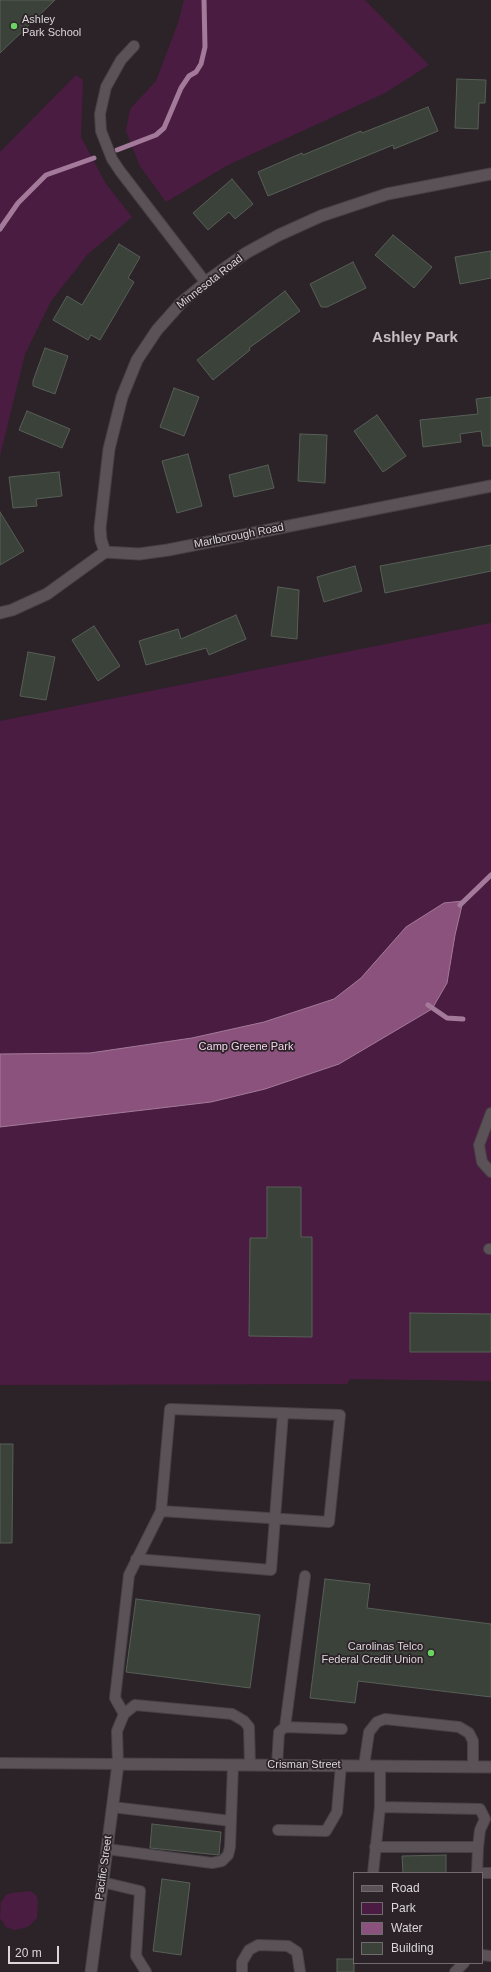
<!DOCTYPE html>
<style>
body{margin:0}
#map{position:relative;width:491px;height:1972px;overflow:hidden;background:#2b2328;font-family:Helvetica,sans-serif}
canvas{display:block}
.legend{position:absolute;left:353px;top:1872px;width:130px;height:92px;box-sizing:border-box;background:#2b2328;border:1px solid #716b6f;margin:0;padding:5px 7px;list-style:none;font-size:12px;color:#dbd6da}
.legend li{display:flex;align-items:center;gap:8px;height:20px}
.legend b{width:20px;border:1px solid #716b6f}
.scale{position:absolute;left:8px;top:1946px;width:51px;height:18px;box-sizing:border-box;border:2px solid #dbd6da;border-top:0;padding-left:5px;font-size:12px;line-height:14px;white-space:nowrap;color:#dbd6da;-webkit-text-stroke:3px #2b2328;paint-order:stroke}
</style>
<div id="map">
<canvas width="491" height="1972"></canvas>
<ul class="legend">
<li><b style="height:5px;background:#5b5258"></b>Road</li>
<li><b style="height:11px;background:#4b1c41"></b>Park</li>
<li><b style="height:11px;background:#8b527d"></b>Water</li>
<li><b style="height:11px;background:#3b423a"></b>Building</li>
</ul>
<div class="scale">20 m</div>
</div>
<script>
const c = document.querySelector('canvas').getContext('2d');
c.lineJoin = 'round';
function fillPath(path, color) {
  c.fillStyle = color;
  c.fill(path, 'evenodd');
}
function toPath(rows) {
  const path = new Path2D();
  for (const r of rows) {
    path.moveTo(r[0], r[1]);
    for (let i = 2; i < r.length; i += 2) path.lineTo(r[i], r[i + 1]);
  }
  return path;
}
function strokePath(path, color, width, dash) {
  c.strokeStyle = color;
  c.lineWidth = width;
  c.lineCap = dash ? 'butt' : 'round';
  c.setLineDash(dash || []);
  c.stroke(path);
}
function drawText(font, color, halo, rows, align = 'center') {
  c.font = font + ' Helvetica,sans-serif';
  c.lineWidth = 3.5;
  c.setLineDash([]);
  c.textBaseline = 'middle';
  c.strokeStyle = halo;
  c.fillStyle = color;
  for (const [text, x, y, turn = 0] of rows) {
    c.save();
    c.translate(x, y);
    c.rotate((+turn || 0) * Math.PI / 180);
    c.textAlign = isNaN(turn) ? turn : align;
    if (halo) c.strokeText(text, 0, 0);
    c.fillText(text, 0, 0);
    c.restore();
  }
}
fillPath(toPath([
 [184,0,365,0,429,65,385,93,228,165,166,202,140,166,126,131,130,109,156,81,178,23],
 [76,75,83,80,81,137,106,184,132,217,88,254,51,301,25,354,0,456,0,152],
 [491,623,491,1381,350,1379,347,1384,0,1385,0,721],
 [31,1891,37,1896,38,1902,37,1918,28,1927,14,1930,6,1927,0,1918,1,1902,6,1895,11,1893]
]), '#4b1c41');
const water = toPath([
 [463,901,455,935,447,983,432,1009,339,1064,265,1089,211,1102,0,1127,0,1054,90,1053,192,1038,264,1022,334,999,361,978,406,927,444,903,463,901]
]);
fillPath(water, '#8b527d');
strokePath(water, '#a37a99', 1);
strokePath(toPath([
 [117,150,156,135,164,128,181,88,189,76,196,72,201,64,205,47,204,0],
 [0,229,18,203,46,175,94,158],
 [460,905,491,875],
 [428,1005,447,1018,463,1019]
]), '#a37a99', 5);
const building = toPath([
 [0,0,55,0,0,53,0,0],
 [457,79,486,80,485,103,479,103,478,129,455,128,457,79],
 [428,107,438,131,394,149,393,145,268,196,258,172,302,153,303,155,361,131,362,133,428,107],
 [232,179,253,204,235,219,229,212,208,230,193,213,232,179],
 [393,235,432,267,414,288,375,255,393,235],
 [119,244,140,257,128,278,134,282,100,340,91,335,88,340,53,320,67,296,82,305,119,244],
 [491,251,491,278,460,284,455,257,491,251],
 [353,262,366,288,327,307,321,307,310,284,353,262],
 [285,291,300,311,249,348,250,350,213,380,197,360,285,291],
 [45,348,68,356,55,394,33,386,33,381,45,348],
 [174,388,199,397,184,436,160,427,174,388],
 [491,397,491,446,483,446,481,431,460,434,461,442,423,447,420,420,478,414,476,399,491,397],
 [27,411,70,429,62,448,19,430,27,411],
 [377,415,406,456,383,472,354,431,377,415],
 [300,434,327,435,325,483,298,481,300,434],
 [188,454,202,506,177,513,162,461,188,454],
 [268,465,274,488,234,497,229,475,268,465],
 [59,472,62,496,36,499,37,506,13,508,9,477,59,472],
 [0,512,24,551,0,565,0,512],
 [491,545,491,571,385,593,380,566,491,545],
 [355,566,362,591,324,602,317,577,355,566],
 [278,587,299,590,297,639,271,636,278,587],
 [236,615,246,639,209,655,206,648,146,665,139,641,178,629,181,639,236,615],
 [94,626,120,666,98,681,72,640,94,626],
 [28,652,55,657,46,700,20,696,28,652],
 [267,1187,301,1187,301,1237,312,1237,312,1337,249,1336,250,1238,267,1238,267,1187],
 [410,1313,491,1314,491,1352,410,1352,410,1313],
 [0,1444,13,1444,12,1543,0,1543,0,1444],
 [325,1579,370,1584,367,1608,491,1624,491,1697,358,1681,355,1703,310,1698,325,1579],
 [136,1599,260,1615,250,1688,126,1672,136,1599],
 [152,1824,221,1832,219,1855,150,1848,152,1824],
 [446,1855,446,1873,403,1873,402,1856,446,1855],
 [162,1879,190,1883,181,1955,153,1951,162,1879],
 [337,1959,354,1959,354,1972,337,1972,337,1959]
]);
fillPath(building, '#3b423a');
strokePath(building, '#575f57', 1);
const service = toPath([
 [134,46,121,60,106,87,100,114,101,131,112,159,120,171,206,283],
 [491,1113,479,1145,482,1162,491,1172],
 [489,1249,491,1249],
 [136,1559,271,1570,283,1413],
 [124,1714,115,1698,129,1575,161,1511,170,1409,340,1415,329,1522,161,1511],
 [285,1727,305,1576],
 [0,1763,118,1764,117,1731,124,1714,135,1705,232,1714,244,1721,249,1727,250,1765],
 [277,1765,279,1732,285,1727,342,1729],
 [364,1766,369,1732,377,1722,385,1719,459,1727,469,1733,473,1741,473,1766],
 [112,1807,231,1821],
 [278,1830,326,1831,337,1812,341,1765],
 [375,1847,478,1847,480,1830,485,1819,480,1809,380,1807],
 [478,1847,477,1873,491,1873],
 [107,1849,212,1863,222,1861,228,1855,230,1847,233,1765],
 [373,1873,380,1807,380,1766],
 [102,1882,140,1891,136,1956,146,1972],
 [482,1955,491,1956],
 [242,1972,242,1962,249,1950,258,1945,288,1946,297,1952,300,1972],
 [455,1972,464,1963]
]);
const minor = toPath([
 [105,552,101,540,100,528,109,449,122,397,137,360,157,330,181,303,211,278,246,253,279,235,321,216,387,194,491,174],
 [0,613,12,610,47,594,105,552,139,554,168,550,491,486],
 [91,1972,118,1764,491,1767]
]);
strokePath(service, '#474145', 12);
strokePath(minor, '#474145', 13);
strokePath(service, '#5b5258', 10);
strokePath(minor, '#5b5258', 11);
for (const [x, y, r, color] of [
 [14,26,4,"#6bd363"],
 [431,1653,4,"#6bd363"]
]) {
  const dot = new Path2D();
  dot.arc(x, y, r, 0, 2 * Math.PI);
  c.fillStyle = color;
  c.fill(dot);
  strokePath(dot, '#2b2328', 1.5);
}
drawText('11px', '#dbd6da', '#2b2328', [
 ["Ashley",22,20],
 ["Park School",22,33],
 ["Carolinas Telco",423,1647,"right"],
 ["Federal Credit Union",423,1660,"right"]
], 'left');
drawText('11px', '#dbd6da', '#2b2328', [
 ["Minnesota Road",210,282,-38],
 ["Marlborough Road",239,536,-11],
 ["Crisman Street",304,1765],
 ["Pacific Street",104,1868,-82]
]);
drawText('11px', '#f5d3eb', '#2b2328', [
 ["Camp Greene Park",246,1047]
]);
drawText('bold 15px', '#c7bdc4', '#2b2328', [
 ["Ashley Park",415,338]
]);
</script>
